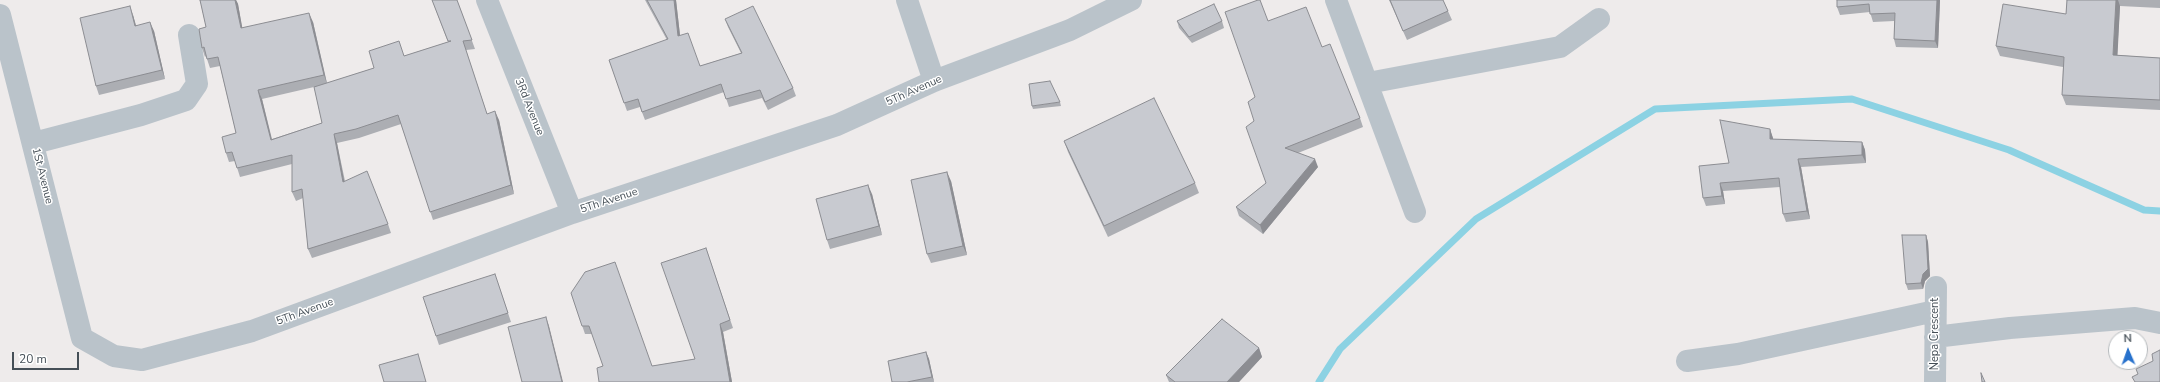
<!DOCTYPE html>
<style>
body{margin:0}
#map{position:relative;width:2160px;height:382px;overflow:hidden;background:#eeebeb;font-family:"Nunito Sans",sans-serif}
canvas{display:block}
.north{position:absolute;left:2108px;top:330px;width:40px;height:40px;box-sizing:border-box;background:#fff;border:1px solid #b5b9bc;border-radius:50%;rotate:358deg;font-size:11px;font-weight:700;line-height:16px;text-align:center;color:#454f57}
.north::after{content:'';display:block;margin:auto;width:14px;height:18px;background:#2771cc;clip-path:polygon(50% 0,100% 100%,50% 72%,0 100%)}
.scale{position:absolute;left:12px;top:352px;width:67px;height:18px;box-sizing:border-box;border:2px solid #454f57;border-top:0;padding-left:5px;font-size:12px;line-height:14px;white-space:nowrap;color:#454f57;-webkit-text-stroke:3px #fff;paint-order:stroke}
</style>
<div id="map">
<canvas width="2160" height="382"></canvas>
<div class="north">N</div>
<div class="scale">20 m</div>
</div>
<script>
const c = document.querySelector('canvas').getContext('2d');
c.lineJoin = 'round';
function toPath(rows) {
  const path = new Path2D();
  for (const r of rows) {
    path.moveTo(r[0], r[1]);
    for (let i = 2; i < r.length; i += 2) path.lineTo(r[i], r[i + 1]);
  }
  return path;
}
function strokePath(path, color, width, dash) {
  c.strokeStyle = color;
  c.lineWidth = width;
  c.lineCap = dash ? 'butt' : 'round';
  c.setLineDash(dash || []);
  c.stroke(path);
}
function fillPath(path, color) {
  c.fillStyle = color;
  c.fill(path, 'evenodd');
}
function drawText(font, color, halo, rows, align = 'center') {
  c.font = font + ' "Nunito Sans",sans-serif';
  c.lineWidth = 3;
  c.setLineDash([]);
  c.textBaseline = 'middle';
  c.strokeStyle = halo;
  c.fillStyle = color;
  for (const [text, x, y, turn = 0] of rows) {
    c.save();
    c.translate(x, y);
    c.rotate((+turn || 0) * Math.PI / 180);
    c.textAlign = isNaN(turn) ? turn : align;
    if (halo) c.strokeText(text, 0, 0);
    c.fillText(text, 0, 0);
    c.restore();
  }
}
strokePath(toPath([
 [1319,382,1340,349,1476,219,1655,109,1852,99,2009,150,2144,210,2160,211]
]), '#8cd2e3', 7);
strokePath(toPath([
 [487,0,572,213],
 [907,0,934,81],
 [1336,0,1415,212],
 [0,15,82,338,114,356,142,360,252,331,572,213,837,125,934,81,1070,30,1131,0],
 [1368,83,1560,47,1599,19],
 [34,143,141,115,186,100,197,84,189,35],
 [1935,337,2010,328,2135,318,2160,323],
 [1687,361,1738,354,1935,311],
 [1935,382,1936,287]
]), '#bac3ca', 22);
fillPath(toPath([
 [200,0,236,0,238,4,242,28,313,22,327,83,374,68,404,56,448,42,432,0,457,0,475,49,466,50,487,114,499,120,514,194,433,220,401,124,359,138,337,143,345,181,388,224,391,233,312,258,308,249,303,198,296,201,292,192,292,164,240,177,235,161,229,162,226,153,236,133,220,66,210,68,206,56,205,57,202,48,206,27],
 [314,87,322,123,272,139,262,99],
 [645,0,676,0,680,35,700,66,741,53,728,27,725,19,793,88,796,96,768,110,762,98,729,107,724,92,645,120,640,107,627,111,609,60,667,40],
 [1389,0,1443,0,1452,20,1407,40],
 [1837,0,1940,0,1938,48,1896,47,1894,39,1894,21,1873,22,1870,12,1840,15,1837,7],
 [2067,0,2160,0,2160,8,2120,6,2117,55,2160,58,2160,110,2066,105,2062,95,2063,67,2000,56,1996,46,2066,14],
 [133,15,136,25,154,31,165,79,99,95,96,86],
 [1177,21,1222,21,1224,28,1192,43,1179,28],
 [1268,21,1322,47,1360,118,1363,127,1298,153,1318,167,1263,234,1239,216,1236,207,1266,183,1254,121,1255,97],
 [1060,102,1061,106,1033,109,1032,106],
 [1770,129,1773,139,1862,142,1865,150,1866,163,1801,167,1810,219,1786,222,1783,214,1780,187,1723,191,1725,204,1706,206,1703,198,1729,163],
 [1064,141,1195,183,1199,193,1108,237,1068,152],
 [951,181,967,255,931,263,927,254],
 [872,194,882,235,830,249,827,240],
 [1926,235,1928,242,1930,276,1925,281,1923,289,1908,290,1906,284],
 [706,248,733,328,723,332,732,382,599,382,603,366,592,334,585,334,571,293,652,366,695,359],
 [498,283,511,322,439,345,436,336],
 [1259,348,1262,357,1239,382,1169,382,1166,375],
 [926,352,929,359,934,382,892,382]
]), '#acaeb3');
fillPath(toPath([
 [235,0,236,0,238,4,244,37,241,28],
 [674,0,676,0,681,44,678,36],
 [1937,0,1940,0,1938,48,1935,41],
 [2116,0,2118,0,2120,6,2117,65,2113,55],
 [130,6,133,15,138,34,135,26],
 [309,13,313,22,327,84,324,75],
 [150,22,154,31,165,79,162,70],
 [258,90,262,99,274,149,271,140],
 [495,111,499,120,514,194,511,185],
 [1770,129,1773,138,1774,148,1770,139],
 [334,134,337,143,346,191,343,182],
 [1862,142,1865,150,1866,163,1862,155],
 [1315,159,1318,167,1263,234,1260,225],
 [1798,159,1801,167,1810,219,1807,211],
 [947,172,951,181,967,255,963,246],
 [1720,183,1723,191,1725,204,1722,196],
 [868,185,872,194,882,235,879,226],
 [1926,235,1928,242,1930,276,1925,281,1923,289,1921,283],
 [546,317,549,326,563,382,562,382],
 [720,324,723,332,732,382,730,382],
 [1259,348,1262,357,1239,382,1227,382],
 [926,352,929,359,934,382,932,377]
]), '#8c8d92');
const building = toPath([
 [200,0,235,0,241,28,309,13,324,75,258,90,271,140,322,123,314,87,374,68,369,51,399,41,404,56,451,41,448,41,432,0,457,0,472,40,463,41,487,114,495,111,511,185,430,212,398,115,356,129,334,134,343,182,367,171,388,224,308,249,302,189,292,192,292,155,237,168,232,152,226,153,222,137,236,133,218,57,207,59,204,47,202,48,199,29,206,27,200,0],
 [647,0,674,0,678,36,688,33,700,66,742,53,725,19,753,6,793,88,765,102,760,90,726,99,721,84,642,112,638,99,624,103,609,60,668,39,647,0],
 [1258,0,1260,0,1268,21,1306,7,1322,47,1330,44,1360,118,1285,148,1315,159,1260,225,1236,207,1266,183,1246,127,1254,121,1248,102,1255,97,1225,12,1258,0],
 [1390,0,1443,0,1448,11,1403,31,1390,0],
 [1837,0,1937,0,1935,41,1894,39,1895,13,1870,14,1869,4,1837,7,1837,0],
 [2067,0,2116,0,2113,55,2160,58,2160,100,2062,95,2064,57,1996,46,2003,4,2066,14,2067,0],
 [1214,4,1222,21,1189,37,1177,21,1214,4],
 [130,6,135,26,150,22,162,70,96,86,80,18,130,6],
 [1050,81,1060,102,1032,106,1029,84,1050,81],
 [1154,98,1195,183,1104,226,1064,141,1154,98],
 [1720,120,1770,129,1770,139,1862,142,1862,155,1798,159,1807,211,1783,214,1779,178,1720,183,1722,196,1703,198,1699,166,1729,163,1720,120],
 [947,172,963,246,927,254,911,180,947,172],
 [868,185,879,226,827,240,816,199,868,185],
 [1902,235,1926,235,1928,269,1923,274,1921,283,1906,284,1902,235],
 [706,248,730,320,720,324,730,382,599,382,597,368,603,366,589,326,582,326,571,293,585,272,615,262,652,366,695,359,661,263,706,248],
 [495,274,508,313,436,336,423,297,495,274],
 [546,317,562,382,522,382,508,327,546,317],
 [1222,319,1259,348,1227,382,1175,382,1166,375,1222,319],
 [2160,350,2160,382,2135,382,2132,377,2138,374,2136,369,2153,361,2152,354,2160,350],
 [926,352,932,377,907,382,892,382,888,361,926,352],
 [418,354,426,382,384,382,379,365,418,354],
 [1981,373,1985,382,1982,382,1981,373]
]);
fillPath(building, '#c8cad0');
strokePath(building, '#8c8d92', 1);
drawText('11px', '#454f57', '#fff', [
 ["5Th Avenue",914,91,-24],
 ["3Rd Avenue",529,107,68],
 ["1St Avenue",42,176,76],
 ["5Th Avenue",609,201,-18],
 ["5Th Avenue",305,312,-20],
 ["Nepa Crescent",1935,334,-90]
]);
</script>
